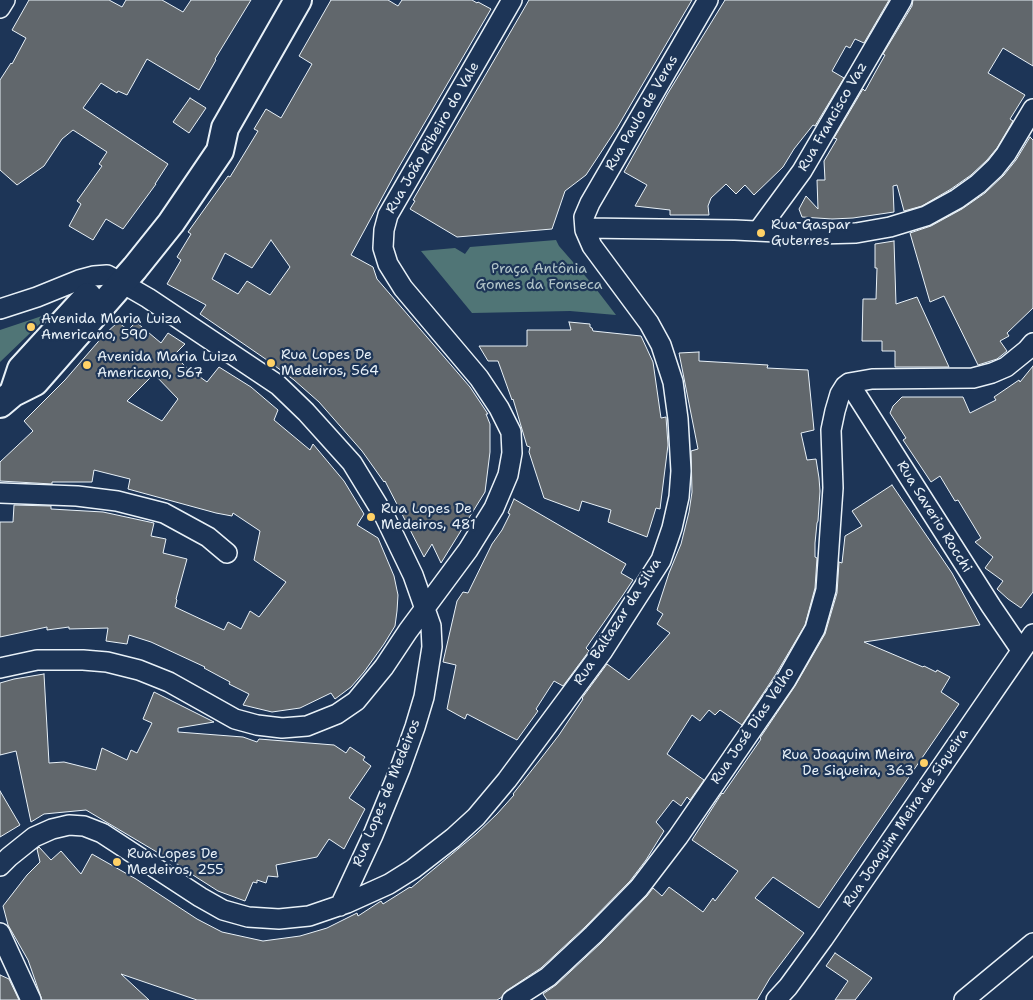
<!DOCTYPE html>
<meta charset="utf-8">
<style>
body{margin:0}
canvas{display:block;background:#1d3557}
</style>
<canvas width="1033" height="1000"></canvas>
<script>
const c = document.querySelector('canvas').getContext('2d');
c.lineJoin = 'round';
function fillPath(path, color) {
  c.fillStyle = color;
  c.fill(path, 'evenodd');
}
function toPath(rows) {
  const path = new Path2D();
  for (const r of rows) {
    path.moveTo(r[0], r[1]);
    for (let i = 2; i < r.length; i += 2) path.lineTo(r[i], r[i + 1]);
  }
  return path;
}
function strokePath(path, color, width, dash) {
  c.strokeStyle = color;
  c.lineWidth = width;
  c.lineCap = dash ? 'butt' : 'round';
  c.setLineDash(dash || []);
  c.stroke(path);
}
function drawText(font, color, halo, rows, align = 'center') {
  c.font = font + ' "Shantell Sans",sans-serif';
  c.lineWidth = 4.5;
  c.setLineDash([]);
  c.textBaseline = 'middle';
  c.strokeStyle = halo;
  c.fillStyle = color;
  for (const [text, x, y, turn = 0] of rows) {
    c.save();
    c.translate(x, y);
    c.rotate((+turn || 0) * Math.PI / 180);
    c.textAlign = isNaN(turn) ? turn : align;
    if (halo) c.strokeText(text, 0, 0);
    c.fillText(text, 0, 0);
    c.restore();
  }
}
fillPath(toPath([
 [556,240,559,246,593,285,616,315,570,311,472,313,421,251,455,248,465,254,470,247],
 [51,313,0,362,0,330]
]), '#507576');
const building = toPath([
 [29,0,109,0,122,7,126,0,162,0,183,12,191,0,251,0,215,59,216,60,199,90,147,59,127,95,118,91,117,93,101,83,83,108,168,164,155,184,156,184,123,229,106,219,93,240,69,226,81,204,77,201,102,166,99,164,107,152,73,130,62,139,44,166,17,185,0,170,0,80,11,63,12,64,26,38,12,30,29,0],
 [331,0,388,0,398,6,402,0,472,0,477,3,478,2,491,9,396,172,351,255,373,267,377,279,470,387,488,414,486,414,490,424,490,452,485,492,441,563,432,544,424,557,385,481,384,482,362,451,319,402,294,380,267,360,200,314,206,305,167,284,181,260,177,257,191,234,188,232,228,176,230,177,258,131,254,129,266,109,281,118,312,64,299,56,331,0],
 [271,240,290,267,270,295,247,281,238,294,212,279,225,253,252,268,271,240],
 [529,0,692,0,617,128,586,175,565,191,552,229,457,237,410,209,415,201,413,200,529,0],
 [725,0,889,0,864,43,855,39,850,48,846,46,832,71,844,78,815,126,813,125,794,149,783,167,754,195,745,185,736,194,726,184,711,198,708,206,709,215,670,215,670,210,635,206,647,185,624,172,668,93,725,0],
 [913,0,1033,0,1033,66,1003,48,988,73,1025,95,1010,119,1013,121,997,148,987,160,971,175,951,189,922,206,904,211,897,185,893,186,894,212,853,218,832,219,802,217,799,209,806,196,818,209,817,180,825,180,824,161,837,139,834,138,863,89,865,91,876,71,885,55,883,54,912,6,913,0],
 [190,98,206,108,189,133,173,122,190,98],
 [1030,137,1033,140,1033,308,1007,333,1009,336,1000,341,1007,351,997,359,978,365,944,296,930,302,910,233,931,226,962,209,985,193,1004,175,1016,160,1030,137],
 [894,241,896,304,917,297,949,367,895,367,895,351,882,351,882,341,862,341,863,299,876,299,877,268,875,268,875,244,894,241],
 [118,322,128,330,136,322,161,343,168,333,185,344,174,355,186,367,207,382,219,367,251,387,278,410,274,420,310,450,313,444,344,481,364,514,357,525,378,538,394,576,398,595,397,611,395,626,384,644,364,672,351,687,335,699,331,693,300,708,272,712,243,705,249,694,229,684,230,682,204,668,205,667,151,642,129,635,127,644,106,641,108,628,69,629,69,627,47,630,47,627,0,637,0,522,13,522,14,505,51,506,51,509,103,512,154,523,151,536,166,539,163,553,187,559,176,599,177,600,175,607,224,630,228,622,241,629,250,611,259,617,286,582,254,560,260,531,233,513,232,516,216,513,128,489,130,479,94,470,92,482,52,482,52,484,0,481,0,462,33,431,24,421,65,380,104,335,118,322],
 [154,374,178,399,162,421,127,401,154,374],
 [569,322,590,324,590,327,592,328,593,331,641,336,653,362,661,418,666,417,668,445,660,509,656,508,647,537,608,522,611,510,582,501,579,511,544,498,529,452,530,447,527,446,513,399,512,400,498,361,488,361,479,346,527,346,527,330,571,330,569,322],
 [699,352,699,361,768,365,767,368,808,370,814,430,801,433,807,460,816,459,819,478,820,491,818,521,817,523,815,543,815,557,817,558,815,588,805,625,776,674,742,725,720,710,715,715,709,710,700,721,692,715,667,754,704,780,690,800,687,797,681,806,673,800,656,822,664,831,646,860,630,881,585,927,541,968,506,991,502,997,497,1000,197,1000,121,974,149,1000,42,1000,28,960,8,925,3,906,27,875,40,862,37,849,39,847,51,860,61,851,81,874,92,854,136,879,197,919,222,932,263,941,300,936,327,928,357,913,358,916,381,901,383,904,410,887,411,888,476,834,497,814,514,795,513,794,539,761,559,735,583,699,582,698,607,664,629,680,670,633,657,624,663,614,657,610,669,573,681,544,689,512,692,492,691,451,698,449,679,353,699,352],
 [1033,366,1033,592,1021,608,1008,599,997,589,1003,581,985,568,993,557,975,542,981,538,958,500,955,501,940,476,931,482,903,440,906,438,890,413,893,406,902,397,963,397,970,413,996,400,994,397,1019,380,1020,382,1033,366],
 [892,485,952,573,980,625,864,642,923,667,924,666,936,672,937,670,950,677,941,692,959,704,819,908,773,877,755,898,804,933,770,978,757,1000,547,1000,543,994,556,985,601,943,647,896,653,888,662,896,669,887,703,912,713,898,715,901,738,871,692,840,722,793,723,794,761,739,760,738,795,686,825,634,837,593,839,562,842,563,845,536,862,526,852,511,892,485],
 [514,499,626,564,621,573,633,580,623,595,586,648,589,651,563,686,554,681,536,709,538,711,517,740,467,714,465,719,447,709,456,665,443,662,457,601,463,592,468,593,492,544,502,530,510,514,508,513,514,499],
 [44,674,49,763,64,762,96,770,102,748,127,760,131,750,137,753,152,723,143,719,154,692,214,722,178,728,178,732,243,737,257,742,259,739,334,745,346,753,350,747,365,757,363,760,371,766,349,798,365,809,344,849,329,839,317,857,276,865,278,877,268,876,266,883,257,880,257,883,253,882,245,901,218,891,182,868,182,867,86,810,44,814,31,822,16,751,0,755,0,683,14,679,44,674],
 [0,791,20,825,0,837,0,791],
 [835,953,872,978,855,1000,835,1000,848,981,826,966,835,953],
 [0,975,9,979,19,1000,0,1000,0,975]
]);
fillPath(building, '#61676c');
strokePath(building, '#e8f1f8', 1);
const minor = toPath([
 [0,8,5,0],
 [585,228,735,230,818,234,856,233,890,227,926,216,957,199,978,184,995,168,1006,154,1033,109],
 [758,231,802,171,902,0],
 [0,309,37,297,79,280,94,276,107,275,122,283,148,298,278,385,306,412,352,463,385,517,413,575,431,626,432,647,424,697,415,727,400,769,373,835,340,906],
 [849,383,991,606,1021,650],
 [849,383,872,379,973,378,992,373,1006,367,1027,350,1033,343],
 [0,493,77,496,117,501,164,513,208,537,227,553],
 [0,668,37,660,83,660,107,662,139,670,169,682,235,719,257,725,282,728,307,726,337,714,356,701,384,667,408,631,468,550,494,508,508,475,512,453,511,432,499,408,479,378,403,288,388,264,383,248,384,230,388,215,512,0],
 [0,866,9,857,34,837,52,829,69,825,84,826,102,833,200,897,223,910,248,917,279,919,309,916,347,903,389,884,413,869,453,838,476,817,507,780,602,652,661,560,672,528,679,497,681,471,678,419,673,382,661,345,649,323,592,246,585,230,584,217,590,203,708,0],
 [0,933,31,1000],
 [512,1000,548,977,593,935,639,888,678,837,786,680,815,629,826,590,833,488,831,430,835,411,840,394,845,386,849,383],
 [776,1000,788,987,823,939,1033,634],
 [964,1000,1033,943]
]);
const secondary = toPath([
 [13,393,21,369,88,296],
 [0,404,13,393,35,382,135,268,171,223,220,151,225,128,298,0]
]);
strokePath(minor, '#e8f1f8', 22);
strokePath(secondary, '#e8f1f8', 30);
strokePath(minor, '#1d3557', 19);
strokePath(secondary, '#1d3557', 26);
for (const [x, y, r, color] of [
 [761,233,5,"#ffd166"],
 [31,327,5,"#ffd166"],
 [271,363,5,"#ffd166"],
 [87,365,5,"#ffd166"],
 [371,517,5,"#ffd166"],
 [924,763,5,"#ffd166"],
 [117,862,5,"#ffd166"]
]) {
  const dot = new Path2D();
  dot.arc(x, y, r, 0, 2 * Math.PI);
  c.fillStyle = color;
  c.fill(dot);
  strokePath(dot, '#1d3557', 2);
}
drawText('14px', '#e8f1f8', '#1d3557', [
 ["Rua Paulo de Veras",642,113,-60],
 ["Rua Francisco Vaz",833,117,-60],
 ["Rua João Ribeiro do Vale",433,138,-60],
 ["Rua Saverio Rocchi",934,517,58],
 ["Rua Baltazar da Silva",618,622,-57],
 ["Rua José Dias Velho",753,726,-56],
 ["Rua Lopes de Medeiros",387,793,-68],
 ["Rua Joaquim Meira de Siqueira",906,818,-56]
]);
drawText('14px', '#e8f1f8', '#1d3557', [
 ["Rua Gaspar",771,225],
 ["Guterres",771,241],
 ["Avenida Maria Luiza",41,319],
 ["Americano, 590",41,335],
 ["Rua Lopes De",281,355],
 ["Medeiros, 564",281,371],
 ["Avenida Maria Luiza",97,357],
 ["Americano, 567",97,373],
 ["Rua Lopes De",381,509],
 ["Medeiros, 481",381,525],
 ["Rua Joaquim Meira",914,755,"right"],
 ["De Siqueira, 363",914,771,"right"],
 ["Rua Lopes De",127,854],
 ["Medeiros, 255",127,870]
], 'left');
drawText('14px', '#b3c6ca', '#1d3557', [
 ["Praça Antônia",539,269],
 ["Gomes da Fonseca",539,285]
]);
</script>
